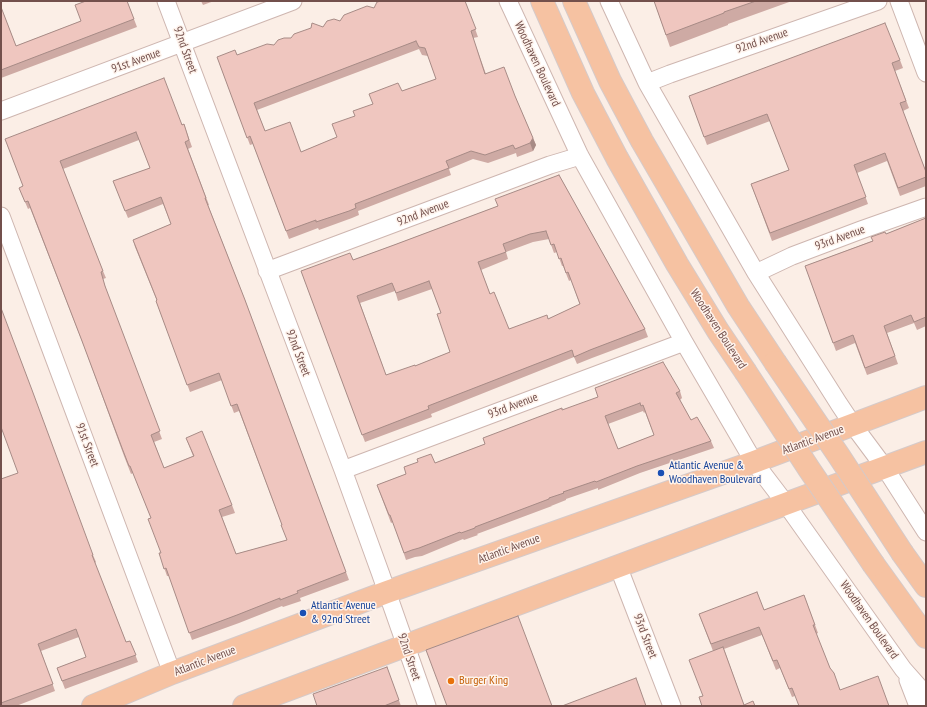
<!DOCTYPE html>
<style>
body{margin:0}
#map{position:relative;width:927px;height:707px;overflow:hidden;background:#fbeee6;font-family:"PT Sans Narrow",sans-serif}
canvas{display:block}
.frame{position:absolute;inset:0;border:2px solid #73504c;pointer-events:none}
</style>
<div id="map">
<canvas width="927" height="707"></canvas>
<div class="frame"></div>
</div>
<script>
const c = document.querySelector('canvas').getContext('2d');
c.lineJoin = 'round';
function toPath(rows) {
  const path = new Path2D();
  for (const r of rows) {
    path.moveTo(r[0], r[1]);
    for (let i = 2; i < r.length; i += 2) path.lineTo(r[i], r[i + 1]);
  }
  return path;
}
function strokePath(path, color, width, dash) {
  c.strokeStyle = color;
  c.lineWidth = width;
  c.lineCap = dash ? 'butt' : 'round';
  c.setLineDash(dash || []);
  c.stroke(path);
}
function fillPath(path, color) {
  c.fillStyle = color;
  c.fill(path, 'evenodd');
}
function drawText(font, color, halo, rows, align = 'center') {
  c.font = font + ' "PT Sans Narrow",sans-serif';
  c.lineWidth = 3;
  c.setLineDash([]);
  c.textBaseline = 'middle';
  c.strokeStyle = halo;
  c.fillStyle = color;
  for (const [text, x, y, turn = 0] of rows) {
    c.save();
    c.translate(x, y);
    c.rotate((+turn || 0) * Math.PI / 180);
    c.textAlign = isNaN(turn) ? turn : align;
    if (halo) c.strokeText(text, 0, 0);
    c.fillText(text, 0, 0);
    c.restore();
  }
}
const street = toPath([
 [166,1,343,470,380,572,427,706],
 [508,1,580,156,684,342,754,462,786,504,903,669,926,695],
 [609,1,647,83,756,273,839,404,853,425,885,468,926,532],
 [899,1,926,73],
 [647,83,670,74,878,1],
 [1,111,293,1],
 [1,216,172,673],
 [267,271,550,165,580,156],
 [756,273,792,256,861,230,926,207],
 [343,470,684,342],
 [618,566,672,706],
 [908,680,918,706]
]);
const primary = toPath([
 [542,1,583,93,617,158,677,264,718,331,745,371],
 [574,1,610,81,642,141,738,306,775,362],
 [903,554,926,586],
 [874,565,926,637],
 [93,706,172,673,387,592,754,462,926,397],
 [244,706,761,513,926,452]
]);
strokePath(street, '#ceb6b0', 19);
strokePath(primary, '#d5cac9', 24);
strokePath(street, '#fff', 17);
strokePath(primary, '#f6c2a2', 22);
const primaryBridge = toPath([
 [775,362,839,456,903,554],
 [745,371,809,469,874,565]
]);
strokePath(primaryBridge, '#d5cac9', 24, []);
strokePath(primaryBridge, '#f6c2a2', 22);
fillPath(toPath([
 [127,1,137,27,1,78,1,7,16,46,81,21],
 [201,1,214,1,203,5],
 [465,1,478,37,473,38,486,74,515,96,536,145,533,151,517,157,516,153,488,163,473,159,449,169,451,175,358,211,359,215,352,218,319,230,318,228,289,239,253,144,250,145,217,57,237,55,274,45,291,38,323,27,374,8],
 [419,49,422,55,428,56,436,79,402,91,373,104,355,116,337,137,301,152,265,131,257,110],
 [654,1,792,1,728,24,728,25,670,47],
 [900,60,903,68,895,71,909,108,903,111,926,172,926,186,900,196,887,161,857,173,868,204,772,241,751,184,789,170,770,121,707,145,689,96],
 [184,124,192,147,188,149,209,205,208,205,245,300,349,580,300,598,301,601,283,607,282,606,239,623,192,640,169,576,167,576,159,553,161,553,151,518,133,473,131,474,124,456,85,349,30,208,28,209,19,188,23,186,5,139],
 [139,140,150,168,113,181,128,218,163,204,171,224,133,240,135,247,157,301,156,301,190,392,222,380,234,413,239,411,282,525,287,540,236,554,222,517,235,513,232,505,186,438,193,456,164,468,154,442,162,439,107,292,103,279,106,278,103,271,63,169],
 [559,175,645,329,648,337,592,358,577,364,574,357,431,414,432,417,365,442,301,271,353,260,394,245,498,206],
 [549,239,554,253,557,252,562,266,563,266,569,281,571,280,580,305,548,319,509,329,490,294,481,270,508,259,506,252,533,242],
 [432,289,441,313,450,352,415,366,386,375,360,303,395,291,398,301],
 [926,218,926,326,917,330,914,323,887,333,898,364,867,375,855,343,836,351,805,266,872,241,886,234],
 [680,391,682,398,680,400,691,420,711,441,714,448,640,473,598,490,598,488,566,499,566,500,551,506,552,506,477,534,478,535,464,540,463,539,422,556,415,557,406,560,393,522,391,523,377,485,485,444,562,410],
 [643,411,644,413,645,412,654,435,618,449,608,424],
 [1,479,93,555,96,562,95,563,126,642,130,641,138,662,65,689,57,668,86,657,79,637,41,651,55,691,16,706,1,706],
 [804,595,818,633,816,634,830,668,840,690,889,706,795,696,792,697,780,668,776,670,762,635,724,649,744,705,755,706,702,706,703,696,713,651,699,614,764,610],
 [387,667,401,706,317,706]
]), '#ceaaa4');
fillPath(toPath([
 [533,138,536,145,533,151,530,143]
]), '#a78b86');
const building = toPath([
 [86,1,127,1,134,19,1,70,1,7,16,46,81,21,75,5,86,1],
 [381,1,465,1,476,29,471,31,485,74,504,67,515,96,533,138,530,143,515,149,513,145,485,155,471,151,446,161,449,168,355,204,356,208,349,211,316,222,316,220,286,231,250,136,247,138,217,57,235,50,237,55,267,44,274,45,278,40,284,38,291,38,294,34,311,28,312,23,323,27,327,21,334,19,340,21,344,15,367,6,374,8,377,2,381,1],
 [416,41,419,47,425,48,436,79,402,91,398,83,369,94,373,104,353,111,355,116,332,124,337,137,301,152,290,122,265,131,254,103,416,41],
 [654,1,756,1,724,12,724,13,666,35,654,1],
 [885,23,900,60,892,63,906,101,900,103,926,172,926,177,898,188,885,153,854,165,866,197,770,233,751,184,789,170,767,114,704,137,689,96,885,23],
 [164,78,182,125,184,124,189,140,185,142,206,198,205,198,245,300,346,572,297,591,298,593,280,600,280,598,237,615,189,633,166,568,164,569,159,553,161,553,148,519,151,518,130,466,129,466,122,448,82,341,28,201,25,202,19,188,23,186,5,139,164,78],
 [136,132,150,168,113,181,125,211,161,197,171,224,133,240,157,300,156,301,187,385,219,373,231,406,237,404,282,525,281,525,287,540,236,554,219,510,232,505,202,431,186,438,194,456,164,468,151,435,160,431,105,286,101,272,103,271,60,161,136,132],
 [559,175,645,329,590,350,574,357,572,350,428,406,429,409,362,435,301,271,350,253,353,260,394,245,498,206,495,199,559,175],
 [546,231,551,245,554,244,559,259,561,258,566,273,568,272,580,304,548,319,547,315,509,329,494,292,490,294,478,262,506,252,503,244,530,234,546,231],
 [429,281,441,313,437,314,450,352,415,366,415,365,386,375,357,296,392,283,396,293,429,281],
 [926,218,926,317,914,322,911,315,884,326,895,356,865,368,853,335,833,343,805,266,873,241,871,237,885,232,886,234,926,218],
 [1,308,32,390,93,555,92,555,126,642,130,641,136,655,62,681,57,668,86,657,76,629,38,644,53,684,1,703,1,479,18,473,1,427,1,308],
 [663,362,680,391,676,393,691,420,697,417,711,441,637,466,596,482,595,481,563,492,564,493,549,498,549,499,475,527,475,528,461,533,460,532,419,548,412,550,404,553,390,515,389,515,377,485,406,474,404,467,418,462,417,459,431,454,435,463,485,444,483,438,562,408,562,410,598,397,595,388,663,362],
 [640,403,641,406,643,405,654,435,618,449,605,416,640,403],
 [757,592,764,610,804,595,815,625,813,625,830,668,834,673,840,690,878,676,889,706,799,706,792,688,789,689,777,660,773,661,759,627,711,644,699,614,757,592],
 [518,616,552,706,447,706,426,650,518,616],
 [723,647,744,705,753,701,755,706,702,706,699,697,703,696,689,660,723,647],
 [387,667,399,700,384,706,317,706,313,694,387,667],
 [636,678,646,706,562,706,636,678]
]);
fillPath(building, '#efc6bf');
strokePath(building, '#a78b86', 1);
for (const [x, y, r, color] of [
 [661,473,4,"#1a4fb4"],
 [303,613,4,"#1a4fb4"],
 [451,681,4,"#e8710a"]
]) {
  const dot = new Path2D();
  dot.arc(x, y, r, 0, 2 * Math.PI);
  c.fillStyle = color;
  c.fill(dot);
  strokePath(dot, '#fef3ec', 1.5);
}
drawText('12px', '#73504c', '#fef3ec', [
 ["92nd Avenue",762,41,-19],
 ["92nd Street",185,50,70],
 ["91st Avenue",136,61,-20],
 ["Woodhaven Boulevard",537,64,65],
 ["92nd Avenue",423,213,-21],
 ["93rd Avenue",840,238,-20],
 ["Woodhaven Boulevard",718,329,57],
 ["92nd Street",298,353,69],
 ["93rd Avenue",513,406,-21],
 ["Atlantic Avenue",813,440,-20],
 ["91st Street",87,445,69],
 ["Atlantic Avenue",509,549,-20],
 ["Woodhaven Boulevard",869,620,55],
 ["93rd Street",645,636,69],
 ["92nd Street",409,657,71],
 ["Atlantic Avenue",205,661,-21]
]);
drawText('12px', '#164399', '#fef3ec', [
 ["Atlantic Avenue &",669,466],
 ["Woodhaven Boulevard",669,480],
 ["Atlantic Avenue",311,606],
 ["& 92nd Street",311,620]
], 'left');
drawText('12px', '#c56008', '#fef3ec', [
 ["Burger King",459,681]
], 'left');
</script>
